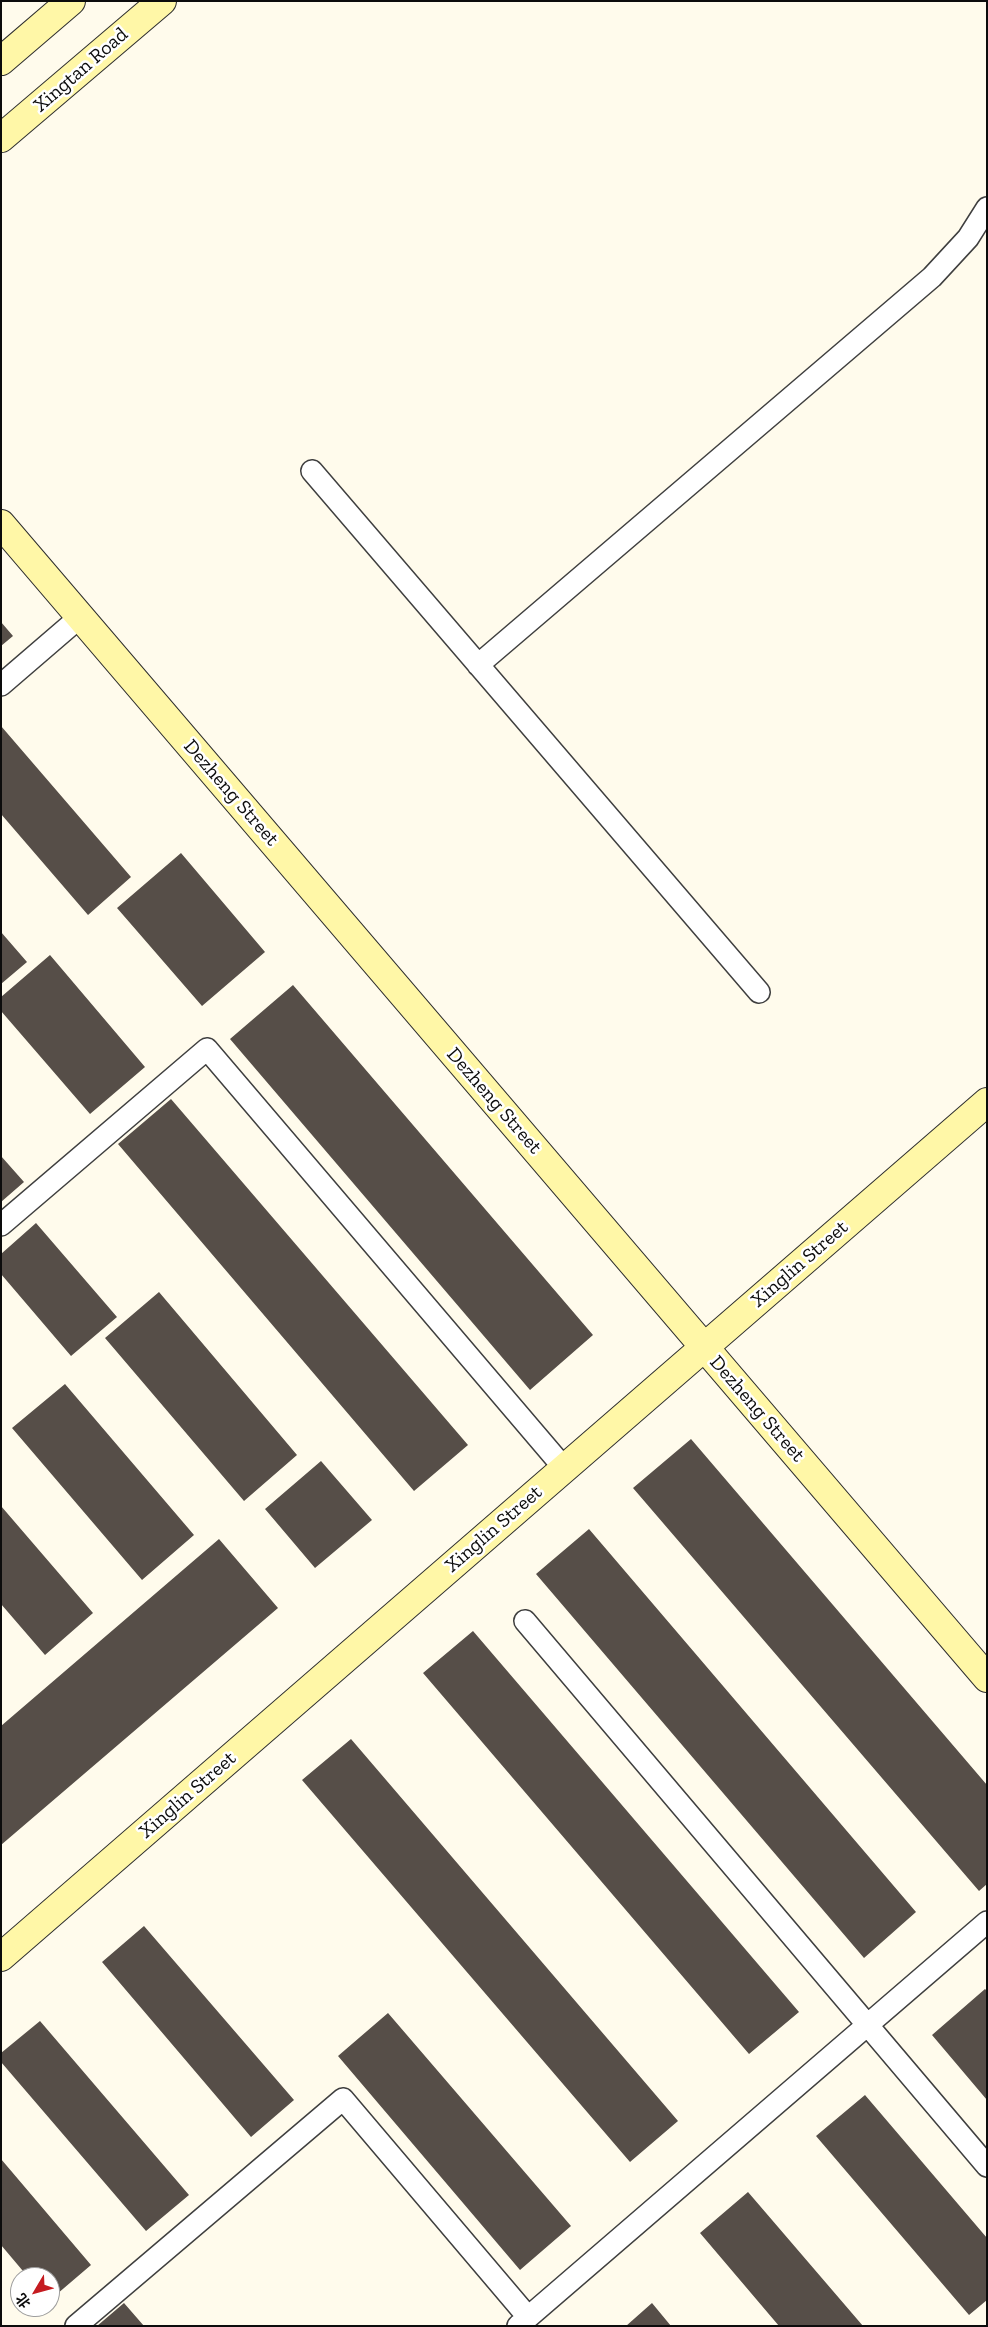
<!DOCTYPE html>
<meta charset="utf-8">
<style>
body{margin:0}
#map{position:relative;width:988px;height:2327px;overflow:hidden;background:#fffbec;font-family:"Zilla Slab","Noto Sans SC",serif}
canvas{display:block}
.frame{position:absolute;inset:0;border:2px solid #0c0c0c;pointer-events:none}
.north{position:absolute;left:10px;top:2267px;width:50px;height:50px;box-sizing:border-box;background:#fff;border:1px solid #9e9e9e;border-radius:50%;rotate:233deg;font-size:14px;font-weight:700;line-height:20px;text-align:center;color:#0c0c0c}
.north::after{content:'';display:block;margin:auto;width:18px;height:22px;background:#c51c21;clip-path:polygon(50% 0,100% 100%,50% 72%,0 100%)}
</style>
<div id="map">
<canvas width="988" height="2327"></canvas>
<div class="frame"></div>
<div class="north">北</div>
</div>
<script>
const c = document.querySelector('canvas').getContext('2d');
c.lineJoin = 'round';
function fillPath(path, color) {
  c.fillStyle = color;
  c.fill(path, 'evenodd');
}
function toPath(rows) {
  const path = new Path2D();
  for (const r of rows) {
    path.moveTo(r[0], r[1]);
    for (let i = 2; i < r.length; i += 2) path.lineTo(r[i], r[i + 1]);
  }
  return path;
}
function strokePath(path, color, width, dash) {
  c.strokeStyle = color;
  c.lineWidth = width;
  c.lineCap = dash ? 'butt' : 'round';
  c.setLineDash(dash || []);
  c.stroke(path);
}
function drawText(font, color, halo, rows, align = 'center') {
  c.font = font + ' "Zilla Slab",serif';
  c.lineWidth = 5;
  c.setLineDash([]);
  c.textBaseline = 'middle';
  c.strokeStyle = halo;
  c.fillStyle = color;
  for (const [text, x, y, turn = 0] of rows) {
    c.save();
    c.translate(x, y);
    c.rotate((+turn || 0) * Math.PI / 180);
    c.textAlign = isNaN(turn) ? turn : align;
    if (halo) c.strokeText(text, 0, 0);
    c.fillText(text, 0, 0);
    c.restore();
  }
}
fillPath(toPath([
 [1,622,13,636,1,646],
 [1,726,131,877,88,915,1,814],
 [181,853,265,952,202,1006,117,908],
 [1,932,27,962,1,984],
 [50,955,145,1067,90,1114,1,1011,1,997],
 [293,985,593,1335,530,1390,230,1039],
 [171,1099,468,1445,414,1491,118,1144],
 [1,1156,24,1182,1,1202],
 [36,1223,117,1317,71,1356,1,1274,1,1254],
 [159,1292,297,1455,244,1501,105,1338],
 [65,1384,194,1535,142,1580,12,1428],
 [691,1439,987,1785,987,1884,979,1891,633,1488],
 [321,1461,372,1520,315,1568,265,1509],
 [1,1506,93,1613,45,1655,1,1604],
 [589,1529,916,1912,864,1958,536,1574],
 [219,1539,278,1608,1,1845,1,1726],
 [473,1631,799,2012,749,2054,423,1673],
 [351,1739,678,2121,630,2162,302,1780],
 [144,1926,294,2100,251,2137,102,1962],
 [985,1989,987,1991,987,2100,932,2035],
 [388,2013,571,2226,520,2270,338,2056],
 [40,2021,189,2195,146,2231,1,2062,1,2053],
 [865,2095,987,2238,987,2300,969,2315,816,2136],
 [1,2159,91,2265,50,2300,50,2277,28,2277,1,2245],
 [748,2192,863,2326,779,2326,700,2233],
 [124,2303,144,2326,97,2326],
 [652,2303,671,2326,626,2326]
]), '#564e48');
const lane = toPath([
 [312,471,759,992],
 [478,665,932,277,968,238,987,208],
 [1,685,80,617],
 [1,1225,207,1049,564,1468],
 [525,1621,987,2166],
 [76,2326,343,2099,528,2317],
 [518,2326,987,1922]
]);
const secondary = toPath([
 [1,61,71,1],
 [1,138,162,1],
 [1,524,987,1678],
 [1,1957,987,1102]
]);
strokePath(lane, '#3f3f3f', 24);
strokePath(secondary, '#2e2e2e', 30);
strokePath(lane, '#fff', 21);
strokePath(secondary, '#fff7a7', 28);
drawText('20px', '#0c0c0c', '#fff', [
 ["Xingtan Road",81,70,-41],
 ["Dezheng Street",231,793,49],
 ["Dezheng Street",494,1101,49],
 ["Xinglin Street",800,1264,-41],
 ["Dezheng Street",757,1409,49],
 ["Xinglin Street",494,1529,-41],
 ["Xinglin Street",188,1795,-41]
]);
</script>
